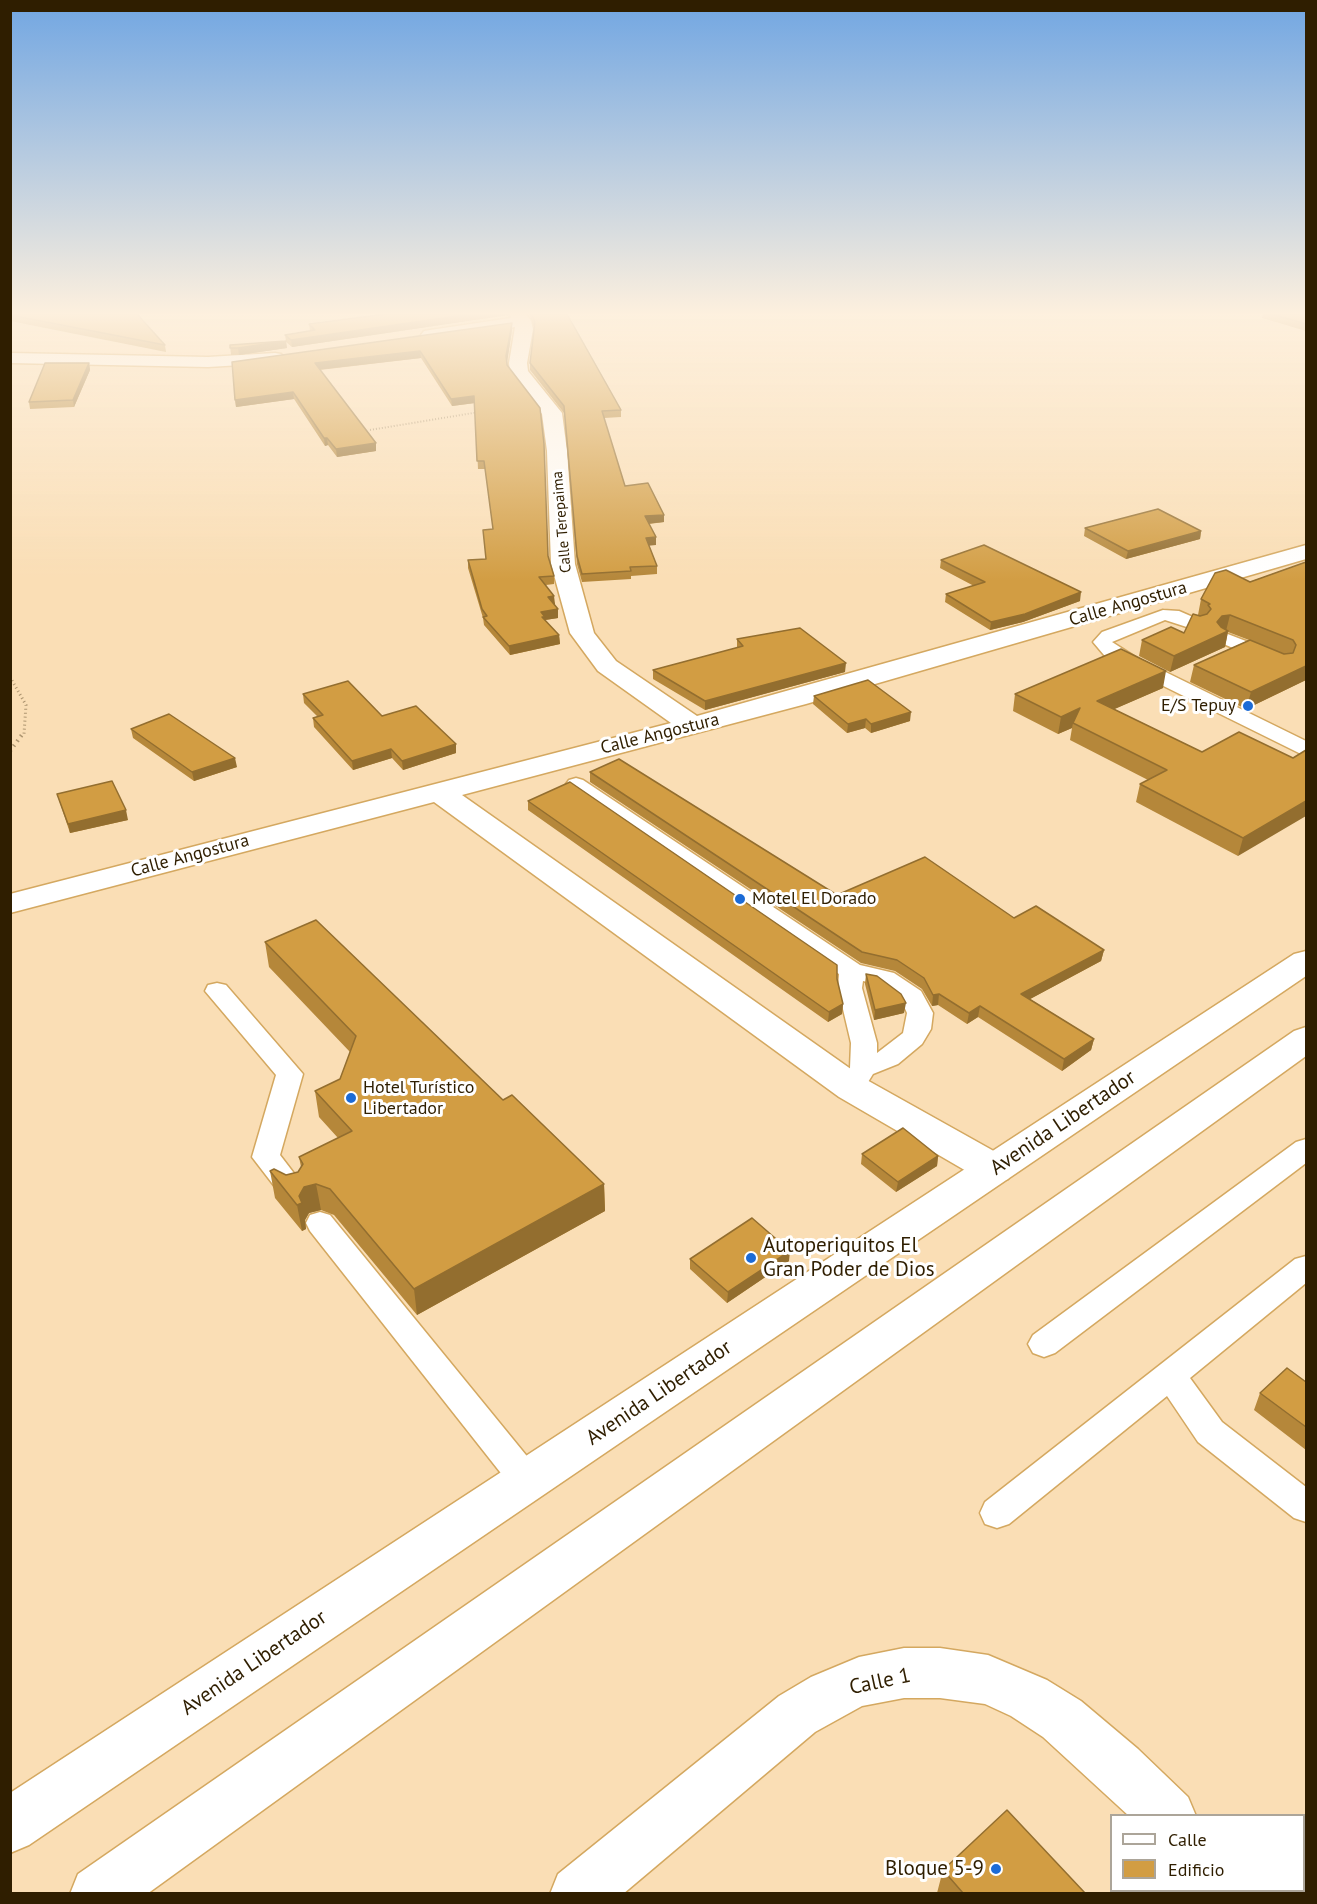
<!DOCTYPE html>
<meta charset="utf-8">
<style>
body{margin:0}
#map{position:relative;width:1317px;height:1904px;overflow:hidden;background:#fadeb5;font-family:"PT Sans",sans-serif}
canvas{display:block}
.frame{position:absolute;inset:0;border:12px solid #2f1e00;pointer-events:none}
.legend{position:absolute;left:1110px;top:1814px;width:195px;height:78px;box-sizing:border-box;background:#fff;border:2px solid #aca599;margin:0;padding:8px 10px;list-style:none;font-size:18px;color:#2f1e00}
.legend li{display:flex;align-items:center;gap:12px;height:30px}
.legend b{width:30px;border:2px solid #aca599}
</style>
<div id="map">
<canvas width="1317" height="1904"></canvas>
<div class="frame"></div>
<ul class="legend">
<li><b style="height:8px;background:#fff"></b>Calle</li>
<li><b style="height:16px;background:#d29d43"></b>Edificio</li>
</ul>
</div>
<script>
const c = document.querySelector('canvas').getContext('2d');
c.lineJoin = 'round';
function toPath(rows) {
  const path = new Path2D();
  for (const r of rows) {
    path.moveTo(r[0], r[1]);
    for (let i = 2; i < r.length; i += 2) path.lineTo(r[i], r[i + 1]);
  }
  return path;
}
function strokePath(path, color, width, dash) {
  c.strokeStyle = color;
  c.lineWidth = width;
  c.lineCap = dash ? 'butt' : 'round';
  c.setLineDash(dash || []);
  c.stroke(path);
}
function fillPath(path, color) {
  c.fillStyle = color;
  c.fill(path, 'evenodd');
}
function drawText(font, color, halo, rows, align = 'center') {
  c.font = font + ' "PT Sans",sans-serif';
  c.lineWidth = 6;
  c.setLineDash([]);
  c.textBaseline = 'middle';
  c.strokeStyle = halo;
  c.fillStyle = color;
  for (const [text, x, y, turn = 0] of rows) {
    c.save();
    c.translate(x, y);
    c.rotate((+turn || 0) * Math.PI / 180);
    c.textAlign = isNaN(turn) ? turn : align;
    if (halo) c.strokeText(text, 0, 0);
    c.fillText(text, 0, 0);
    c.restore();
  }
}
const lane = toPath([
 [1163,610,1179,611,1202,621,1205,625,1202,629,1196,630,1165,620,1112,642,1137,658,1306,741,1306,755,1299,753,1123,666,1104,655,1093,642,1102,632,1163,610],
 [1225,633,1277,653,1279,657,1277,661,1270,663,1263,661,1219,642,1216,638,1219,634,1225,633],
 [576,778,583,780,860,965,894,973,921,991,933,1013,931,1029,922,1044,898,1064,873,1074,865,1087,856,1090,847,1087,843,1081,850,1068,851,1043,838,988,839,974,569,788,566,784,569,780,576,778],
 [863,981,877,984,902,1002,907,1013,903,1033,877,1053,877,1043,862,988,863,981],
 [217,983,226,985,303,1074,280,1155,306,1189,302,1196,292,1199,282,1196,252,1157,276,1075,205,991,208,985,217,983],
 [1306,1139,1306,1163,1055,1353,1044,1357,1033,1353,1028,1344,1033,1335,1296,1142,1306,1139],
 [320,1212,330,1215,539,1471,544,1481,539,1491,527,1496,515,1491,310,1231,306,1223,310,1215,320,1212],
 [1306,1256,1306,1283,1190,1378,1222,1422,1306,1487,1306,1522,1294,1518,1198,1442,1167,1396,1009,1524,997,1528,985,1524,980,1513,985,1502,1295,1259,1306,1256]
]);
const street = toPath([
 [510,314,526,314,531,321,533,329,527,363,528,371,562,413,567,451,575,564,594,633,616,661,697,716,1306,545,1306,559,806,704,462,795,865,1079,1008,1159,1013,1169,1008,1179,994,1183,980,1179,839,1097,434,802,10,913,10,894,671,723,598,671,570,633,551,564,547,451,542,414,510,372,509,363,515,327,430,340,424,339,421,335,424,331,430,330,511,318,510,314],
 [10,353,208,357,275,353,281,354,284,358,281,362,275,363,208,367,10,363,10,353],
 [904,1648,940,1648,988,1655,1047,1680,1081,1701,1138,1749,1188,1797,1196,1816,1129,1816,1043,1737,1011,1716,985,1704,940,1698,904,1698,862,1706,815,1732,623,1894,550,1894,558,1874,779,1696,811,1677,859,1657,904,1648],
 [1219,1890,1277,1890,1278,1894,1220,1894,1219,1890]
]);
const primary = toPath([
 [1306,951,1306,976,29,1845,10,1853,10,1793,1294,954,1306,951],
 [1306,1027,1306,1056,147,1894,70,1894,78,1874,1294,1031,1306,1027]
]);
strokePath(lane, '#d4a860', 3);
strokePath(street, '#d4a860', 3);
strokePath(primary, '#d4a860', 3);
strokePath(toPath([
 [370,430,479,412]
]), '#ad9570', 2, [1, 2]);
strokePath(toPath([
 [10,677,26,705,24,734]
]), '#ad9570', 3, [1, 3]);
strokePath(toPath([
 [10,751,24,732]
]), '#ad9570', 4, [1.5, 4.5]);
strokePath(toPath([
 [1146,1894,1149,1890]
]), '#ad9570', 6, [2, 7]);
fillPath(lane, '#fff');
fillPath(street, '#fff');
fillPath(primary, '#fff');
fillPath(toPath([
 [10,314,165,345,166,352,10,321],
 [386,314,509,314,508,315,292,347,286,342,287,348,239,355,231,355,230,345,286,341,285,335,310,331,309,324],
 [529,314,567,314,621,410,621,417,604,418,625,486,664,522,649,524,656,545,649,545,657,566,657,574,631,576,631,579,582,582,577,564,564,413,530,370,530,363,534,327],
 [1263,314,1306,314,1306,331,1262,318],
 [512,330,507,361,548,556,554,576,554,584,546,585,555,604,554,604,558,618,545,620,545,621,559,635,560,644,510,655,484,625,483,618,468,568,468,560,486,559,493,529,485,469,478,469,475,403,452,406,421,358,320,370,376,443,376,451,337,457,328,445,325,446,294,399,236,407,232,362],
 [89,363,90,370,74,407,30,409,29,402],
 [1085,528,1201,531,1200,539,1126,559,1084,536],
 [941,560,1080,601,1023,622,990,630,945,602,946,594,974,586,940,568],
 [1306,562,1306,680,1246,709,1190,682,1194,665,1249,640,1228,632,1225,647,1170,672,1139,656,1142,640,1184,633,1198,615,1201,599],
 [737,639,845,672,705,710,653,679,653,670,737,648],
 [1163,688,1114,709,1202,752,1293,758,1238,856,1136,802,1140,784,1148,780,1070,740,1072,728,1058,734,1013,711,1015,694],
 [303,694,382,716,456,744,456,753,403,770,392,758,353,770,314,727,313,718,318,717,304,703],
 [814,696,910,721,871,733,865,728,847,733,813,704],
 [131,729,237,767,194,781,133,738],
 [590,772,837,895,1014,918,1104,950,1101,961,1030,999,1094,1039,1091,1050,1062,1071,978,1017,967,1024,938,1005,932,1006,922,989,895,971,861,963,590,782],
 [57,794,128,820,70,833],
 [528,801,837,979,843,1004,842,1014,828,1022,528,810],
 [265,942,503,1100,604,1184,605,1211,417,1315,334,1215,321,1210,309,1213,305,1220,306,1229,302,1231,275,1198,270,1171,286,1175,298,1172,301,1167,299,1157,338,1138,319,1117,315,1091,340,1079,350,1052,269,967],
 [866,974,904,1013,874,1020,865,984],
 [862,1154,938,1156,937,1166,896,1192,861,1164],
 [690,1259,789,1261,727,1303,690,1269],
 [1306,1382,1306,1450,1254,1410,1260,1393],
 [943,1870,1085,1893,937,1893]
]), '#b5873a');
fillPath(toPath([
 [470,314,509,314,508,315,292,347,291,340],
 [512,323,512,330,507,363,506,356],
 [286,341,287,348,239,355,238,348],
 [420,351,421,358,316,370,315,363],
 [89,363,90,370,74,407,73,400],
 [293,392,294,399,236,407,235,400],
 [474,396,475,403,452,406,451,399],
 [324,438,327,438,328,445,325,446],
 [376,443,376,451,337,457,336,449],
 [664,515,664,522,645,524,645,516],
 [1201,531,1200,539,1126,559,1128,551],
 [656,537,656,545,646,546,646,538],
 [1081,592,1080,601,1023,622,990,630,991,622],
 [554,596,555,604,548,605,548,597],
 [558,609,558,618,545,620,546,625,541,612],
 [1230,615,1226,631,1228,631,1225,647,1170,672,1174,656,1217,622,1222,616],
 [559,635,560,644,510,655,509,646],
 [846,663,845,672,705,710,705,701],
 [1306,666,1306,680,1246,709,1251,692],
 [1166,671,1163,688,1094,718,1097,701],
 [1080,708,1073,723,1072,728,1058,734,1061,717],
 [911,712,910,721,871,733,871,724],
 [866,719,865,728,847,733,848,724],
 [456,744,456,753,403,770,402,761],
 [391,749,392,758,353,770,352,761],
 [235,758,237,767,194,781,192,772],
 [1306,801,1306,816,1238,856,1243,838],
 [126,810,128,820,70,833,68,824],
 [1104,950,1101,961,1019,1005,1021,994],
 [939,994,938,1005,932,1006,933,995],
 [906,1003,904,1013,874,1020,875,1010],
 [843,1004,842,1014,828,1022,829,1012],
 [980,1006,978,1017,967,1024,969,1013],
 [1094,1039,1091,1050,1062,1071,1064,1059],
 [938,1156,937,1166,896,1192,898,1182],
 [316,1184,321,1210,309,1213,305,1220,306,1229,302,1231,297,1205,299,1196,304,1187],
 [604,1184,605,1211,417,1315,414,1289],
 [790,1251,789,1261,727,1303,728,1292]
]), '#936e2f');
const building = toPath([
 [10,314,137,314,165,345,10,315,10,314],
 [386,314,470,314,291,340,285,335,315,330,309,324,386,314],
 [531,314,567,314,621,410,602,411,625,486,648,483,664,515,645,516,656,537,646,538,657,566,630,567,631,571,582,574,577,556,564,406,530,363,535,322,531,314],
 [1272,314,1306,314,1306,324,1272,314],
 [512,323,506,356,507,365,540,408,544,444,548,556,554,576,539,577,554,596,548,597,558,609,541,612,545,617,542,617,559,635,509,646,483,617,487,616,482,609,468,560,486,559,483,530,493,529,484,461,477,461,474,396,451,399,420,351,315,363,376,443,336,449,327,438,324,438,293,392,235,400,232,362,512,323],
 [286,341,238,348,230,348,230,345,286,341],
 [45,363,89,363,73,400,29,402,45,363],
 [1158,509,1201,531,1128,551,1085,528,1158,509],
 [984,545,1081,592,1025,614,991,622,946,594,985,582,941,560,984,545],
 [1306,562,1306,666,1251,692,1194,665,1250,640,1284,654,1293,653,1296,645,1293,640,1230,615,1222,616,1217,622,1221,627,1228,631,1174,656,1142,640,1171,627,1184,633,1193,614,1200,616,1207,614,1211,609,1208,605,1210,604,1201,599,1215,573,1226,570,1250,582,1306,562],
 [800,628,846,663,705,701,653,670,743,646,737,639,800,628],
 [1121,649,1166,671,1097,701,1202,752,1239,732,1293,758,1306,750,1306,801,1243,838,1140,784,1167,770,1073,723,1080,708,1061,717,1015,694,1121,649],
 [868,680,911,712,871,724,866,719,848,724,814,696,868,680],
 [348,681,382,716,416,706,456,744,402,761,391,749,352,761,313,718,323,715,303,694,348,681],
 [169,714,235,758,192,772,131,729,169,714],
 [619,759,837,895,925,857,1014,918,1036,906,1104,950,1021,994,1094,1039,1064,1059,980,1006,969,1013,939,994,933,995,924,978,897,960,862,952,590,772,619,759],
 [112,781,126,810,68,824,57,794,112,781],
 [570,782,837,965,837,979,843,1004,829,1012,528,801,570,782],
 [316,920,503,1100,512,1095,604,1184,414,1289,330,1189,316,1184,304,1187,299,1196,302,1203,297,1205,270,1171,274,1169,286,1175,298,1172,303,1164,299,1157,352,1131,315,1091,340,1079,356,1036,265,942,316,920],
 [866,974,877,976,901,994,906,1003,875,1010,866,974],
 [903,1128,938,1156,898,1182,862,1154,903,1128],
 [752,1218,790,1251,728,1292,690,1259,752,1218],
 [1287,1368,1306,1382,1306,1427,1260,1393,1287,1368],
 [1007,1810,1085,1893,963,1893,943,1870,1007,1810]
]);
fillPath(building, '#d29d43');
strokePath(building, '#936e2f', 1.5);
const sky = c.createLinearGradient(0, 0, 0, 581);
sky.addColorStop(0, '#71a6e2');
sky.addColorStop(0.54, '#fdf0de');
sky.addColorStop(1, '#fdf0de00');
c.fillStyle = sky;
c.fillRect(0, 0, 1317, 581);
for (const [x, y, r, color] of [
 [1248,706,6,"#1c6bd6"],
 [740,899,6,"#1c6bd6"],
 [351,1098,6,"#1c6bd6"],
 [751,1258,6,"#1c6bd6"],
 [996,1869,6,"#1c6bd6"]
]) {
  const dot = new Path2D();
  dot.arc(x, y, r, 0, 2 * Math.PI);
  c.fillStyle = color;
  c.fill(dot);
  strokePath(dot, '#fff', 2);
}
drawText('15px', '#2f1e00', '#fff', [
 ["Calle Terepaima",562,522,-95]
]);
drawText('18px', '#2f1e00', '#fff', [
 ["Calle Angostura",1128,604,-16],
 ["Calle Angostura",660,734,-14],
 ["Calle Angostura",190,856,-15]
]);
drawText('18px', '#2f1e00', '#fff', [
 ["E/S Tepuy",1236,706,"right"],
 ["Motel El Dorado",752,899],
 ["Hotel Turístico",363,1088],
 ["Libertador",363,1109]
], 'left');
drawText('21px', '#2f1e00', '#fff', [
 ["Avenida Libertador",1063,1123,-34],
 ["Avenida Libertador",659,1393,-34],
 ["Avenida Libertador",254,1663,-34],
 ["Calle 1",880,1682,-12]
]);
drawText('21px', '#2f1e00', '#fff', [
 ["Autoperiquitos El",763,1246],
 ["Gran Poder de Dios",763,1270],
 ["Bloque 5-9",984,1869,"right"]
], 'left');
</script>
